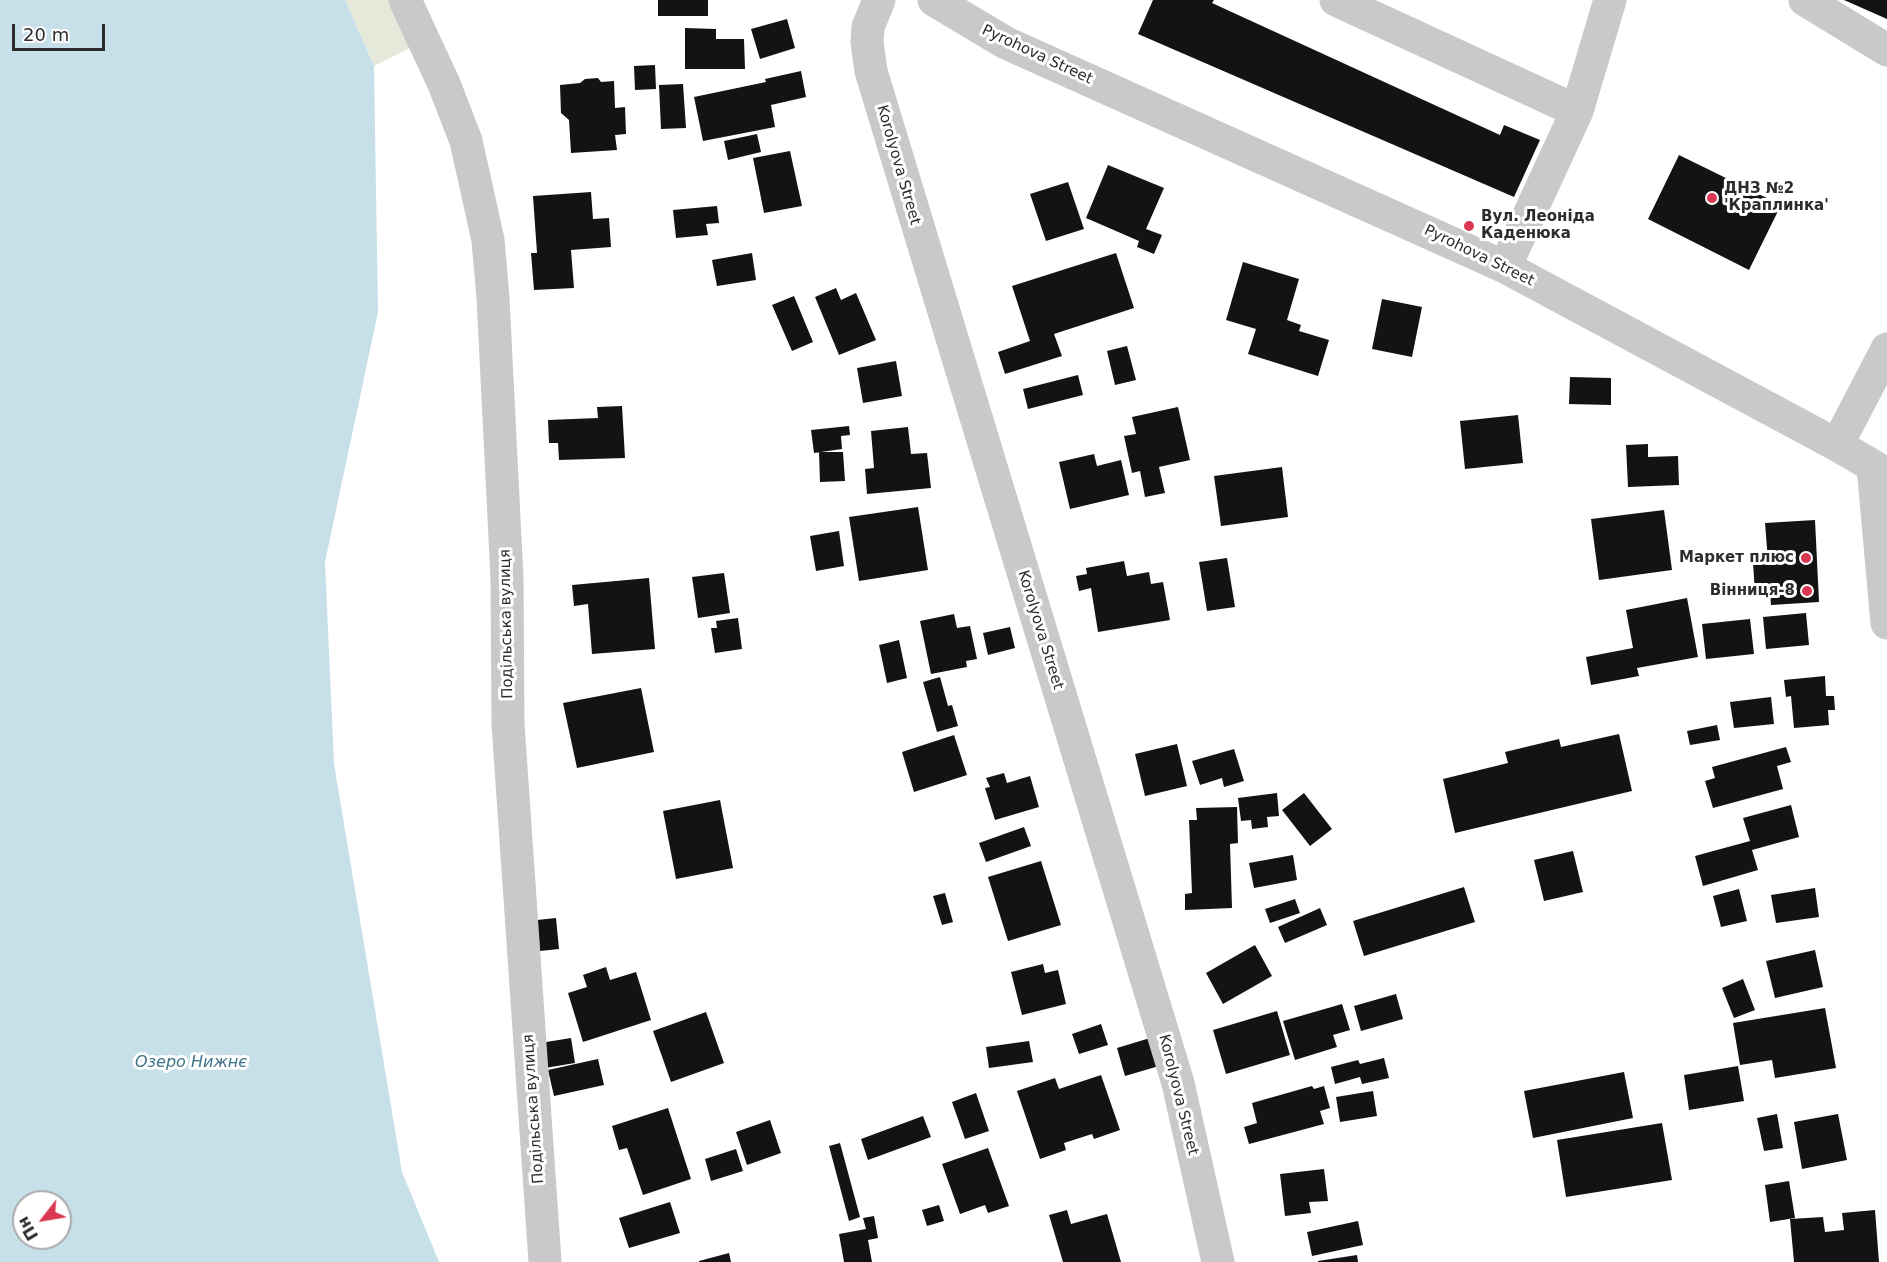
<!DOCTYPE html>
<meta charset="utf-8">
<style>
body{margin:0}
#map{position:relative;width:1887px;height:1262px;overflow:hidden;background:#fff;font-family:"DejaVu Sans",sans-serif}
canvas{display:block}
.north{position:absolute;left:12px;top:1190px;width:60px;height:60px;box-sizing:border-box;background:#fff;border:2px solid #ababab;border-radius:50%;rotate:239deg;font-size:16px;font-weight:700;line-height:24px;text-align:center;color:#2c2c2c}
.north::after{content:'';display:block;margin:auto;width:21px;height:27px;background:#db3752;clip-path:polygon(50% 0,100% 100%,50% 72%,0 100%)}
.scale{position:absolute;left:12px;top:24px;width:93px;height:27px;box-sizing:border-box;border:3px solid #2c2c2c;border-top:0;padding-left:8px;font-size:18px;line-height:21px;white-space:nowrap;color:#2c2c2c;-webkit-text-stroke:4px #fff;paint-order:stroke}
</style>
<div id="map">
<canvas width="1887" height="1262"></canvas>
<div class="north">Пн</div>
<div class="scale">20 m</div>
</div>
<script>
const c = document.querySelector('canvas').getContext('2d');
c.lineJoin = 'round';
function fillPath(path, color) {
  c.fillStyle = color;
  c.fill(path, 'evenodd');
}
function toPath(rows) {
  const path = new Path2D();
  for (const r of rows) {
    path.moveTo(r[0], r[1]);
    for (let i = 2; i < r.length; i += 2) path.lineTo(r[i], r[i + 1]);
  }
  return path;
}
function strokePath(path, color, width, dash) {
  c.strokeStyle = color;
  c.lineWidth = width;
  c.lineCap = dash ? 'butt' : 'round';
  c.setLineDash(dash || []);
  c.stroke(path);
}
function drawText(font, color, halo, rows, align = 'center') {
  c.font = font + ' "DejaVu Sans",sans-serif';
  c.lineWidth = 6;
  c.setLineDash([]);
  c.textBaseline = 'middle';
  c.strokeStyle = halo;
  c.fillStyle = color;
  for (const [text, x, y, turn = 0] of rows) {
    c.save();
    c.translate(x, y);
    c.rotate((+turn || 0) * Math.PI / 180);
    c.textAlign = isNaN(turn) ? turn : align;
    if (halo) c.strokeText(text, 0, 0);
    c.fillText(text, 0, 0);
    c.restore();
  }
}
fillPath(toPath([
 [345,0,405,0,424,41,374,66]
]), '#e4e9da');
fillPath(toPath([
 [0,0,345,0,374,66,378,312,325,562,334,764,402,1172,439,1262,0,1262],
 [24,1202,60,1202,60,1238,24,1238]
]), '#c7dfe9');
fillPath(toPath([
 [658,0,708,0,708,16,658,16],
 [1153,0,1214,0,1212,3,1500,135,1504,125,1540,140,1514,197,1138,34],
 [1844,0,1887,0,1887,19],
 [787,19,795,48,760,59,751,29],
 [685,28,716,29,716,39,744,39,745,69,685,69],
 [655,65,656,89,635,90,634,66],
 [801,71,806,97,771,105,775,127,703,141,694,97,766,82,765,79],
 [598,78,601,82,614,81,615,108,625,107,626,134,615,135,617,150,571,153,569,120,561,113,560,85,580,83,585,79],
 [683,84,686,128,661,129,659,85],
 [757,134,761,152,728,160,724,141],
 [790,151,802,206,764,213,753,158],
 [1679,155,1781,205,1749,270,1648,219],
 [1108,165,1164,188,1146,229,1162,235,1154,254,1137,247,1139,241,1086,218],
 [1068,182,1084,229,1046,241,1030,194],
 [591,192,593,219,609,218,611,247,571,250,574,288,534,290,531,253,537,253,533,196],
 [717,206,719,223,706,224,708,235,676,238,673,210],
 [752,253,756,280,717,286,712,260],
 [1116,253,1134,308,1054,334,1062,356,1005,374,998,352,1030,341,1012,286],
 [1243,262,1299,279,1287,320,1301,325,1299,331,1329,340,1318,376,1248,354,1256,329,1226,320],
 [836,288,841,300,856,293,876,340,839,355,815,297],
 [794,296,813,342,792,351,772,305],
 [1382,299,1422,307,1412,357,1372,349],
 [1127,346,1136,380,1115,385,1107,351],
 [896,361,902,396,863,403,857,368],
 [1078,375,1083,395,1028,409,1023,389],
 [1570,377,1611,378,1611,405,1569,404],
 [622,406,625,458,559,460,558,443,549,443,548,420,598,418,597,407],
 [1178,407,1190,460,1159,467,1165,493,1145,497,1140,471,1132,473,1124,436,1136,434,1132,417],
 [1518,415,1523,463,1465,469,1460,421],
 [849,426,850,435,841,436,842,449,814,453,811,430],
 [908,427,911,454,927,453,931,488,867,494,865,469,874,468,871,431],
 [1648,444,1648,457,1678,456,1679,485,1628,487,1626,445],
 [819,452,843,452,845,481,820,482],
 [1094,454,1097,466,1121,460,1129,495,1070,509,1059,462],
 [1282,467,1288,517,1221,526,1214,476],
 [918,507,928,570,859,581,849,517],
 [1664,510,1672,570,1599,580,1591,519],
 [1815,520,1819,602,1771,605,1770,593,1755,594,1753,562,1768,561,1765,523],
 [839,531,844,566,816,571,810,536],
 [1227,558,1235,607,1207,611,1199,562],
 [1124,561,1127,576,1149,572,1151,584,1163,582,1170,620,1098,632,1091,588,1079,591,1076,576,1087,574,1086,568],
 [724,573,730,613,698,618,692,577],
 [649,578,655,649,592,654,588,604,574,606,572,585],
 [1687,598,1698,657,1637,668,1639,676,1591,685,1586,657,1633,648,1626,610],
 [1806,613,1809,645,1766,649,1763,617],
 [954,614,957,628,970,626,977,659,966,661,967,667,931,674,920,621],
 [738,618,742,649,715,653,711,628,717,628,716,621],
 [1750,619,1754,654,1706,659,1702,624],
 [1010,627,1015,648,988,655,983,633],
 [899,640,907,678,887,683,879,645],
 [1825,676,1826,696,1834,696,1835,710,1828,710,1829,725,1794,728,1791,696,1786,697,1784,680],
 [940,677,948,706,952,705,958,726,937,732,923,682],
 [641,688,654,752,577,768,563,703],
 [1771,697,1774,724,1734,728,1730,702],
 [1717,725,1720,740,1690,745,1687,731],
 [1619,734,1632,791,1455,833,1443,779,1508,763,1505,752,1559,739,1561,747],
 [954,735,967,775,914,792,902,752],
 [1177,744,1187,786,1145,796,1135,754],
 [1786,747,1791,762,1777,766,1783,789,1713,808,1705,781,1715,778,1712,767],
 [1234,749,1244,781,1224,787,1222,778,1200,785,1192,761],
 [1004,773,1007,783,1030,776,1039,807,995,820,985,788,990,787,986,778],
 [1277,793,1279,816,1267,817,1268,827,1252,829,1251,820,1241,821,1238,798],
 [1304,793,1332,829,1310,846,1282,810],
 [720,800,733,868,676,879,663,811],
 [1791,805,1799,837,1752,850,1758,870,1703,886,1695,856,1750,841,1743,818],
 [1237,807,1238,843,1230,844,1232,908,1185,910,1185,894,1192,893,1189,820,1197,820,1196,808],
 [1024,827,1031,846,986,862,979,843],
 [1573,851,1583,892,1544,901,1534,860],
 [1293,855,1297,880,1254,888,1249,863],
 [1041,861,1061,925,1008,941,988,877],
 [1464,887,1475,922,1364,956,1353,921],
 [1815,888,1819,917,1776,923,1771,895],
 [1739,889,1747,921,1721,927,1713,896],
 [945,893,953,922,942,925,933,896],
 [1295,899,1300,913,1270,923,1265,909],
 [1320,908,1327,925,1285,943,1278,927],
 [556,918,559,949,540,951,537,920],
 [1255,945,1272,976,1223,1004,1206,973],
 [1815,950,1823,987,1775,998,1766,961],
 [1043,964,1045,973,1058,970,1066,1004,1022,1015,1011,972],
 [606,967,610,980,636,972,651,1020,583,1042,568,993,587,987,583,975],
 [1743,979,1755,1010,1734,1018,1722,988],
 [1396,994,1403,1019,1361,1031,1354,1006],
 [1342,1004,1350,1030,1333,1035,1337,1047,1295,1060,1283,1021],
 [1825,1008,1836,1068,1775,1078,1772,1060,1740,1065,1733,1023],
 [1277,1011,1290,1055,1226,1074,1213,1030],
 [706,1012,724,1063,671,1082,653,1031],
 [1101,1024,1108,1045,1079,1054,1072,1034],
 [571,1038,575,1063,545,1068,540,1043],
 [1150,1038,1159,1066,1125,1076,1117,1048],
 [1029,1041,1033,1062,989,1068,986,1047],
 [1384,1058,1389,1078,1362,1084,1360,1077,1335,1084,1331,1067,1358,1060,1360,1064],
 [598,1059,604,1085,554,1096,548,1070],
 [1738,1066,1744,1101,1689,1110,1684,1075],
 [1624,1072,1633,1118,1533,1138,1524,1091],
 [1101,1075,1120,1130,1094,1139,1092,1134,1064,1143,1066,1150,1040,1159,1017,1091,1055,1078,1059,1089],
 [1312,1086,1314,1089,1324,1086,1330,1108,1320,1111,1324,1124,1249,1144,1244,1127,1257,1123,1252,1103],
 [1373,1091,1377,1116,1340,1122,1336,1097],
 [976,1093,989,1131,965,1139,952,1102],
 [668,1108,691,1179,643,1195,627,1148,619,1150,612,1126],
 [1777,1114,1783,1148,1764,1151,1757,1118],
 [1838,1114,1847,1160,1802,1169,1794,1122],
 [923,1116,931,1137,868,1160,861,1139],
 [770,1120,781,1153,747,1165,736,1132],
 [1662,1123,1672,1180,1566,1197,1557,1140],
 [840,1143,860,1217,849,1221,829,1146],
 [988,1148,1009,1206,988,1213,985,1205,960,1214,942,1164],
 [736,1149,743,1171,711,1181,705,1159],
 [1324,1169,1328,1201,1309,1202,1311,1213,1285,1216,1280,1174],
 [1789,1181,1795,1218,1770,1222,1765,1185],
 [670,1202,680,1233,629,1248,619,1218],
 [939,1205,944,1221,927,1226,922,1210],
 [1067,1210,1071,1224,1107,1214,1121,1262,1063,1262,1049,1215],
 [1875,1210,1879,1262,1794,1262,1790,1219,1823,1217,1825,1232,1844,1230,1842,1213],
 [874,1216,878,1238,868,1240,872,1262,844,1262,839,1234,866,1229,863,1218],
 [1358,1221,1363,1245,1312,1256,1307,1232],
 [729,1253,731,1262,699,1262,699,1261],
 [1357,1255,1358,1262,1318,1262,1318,1261]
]), '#131313');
strokePath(toPath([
 [405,0,444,84,466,141,488,240,493,298,507,578,508,724,545,1262],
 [879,0,868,27,867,42,871,71,1178,1083,1218,1262],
 [934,0,1006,43,1505,267,1837,445,1887,474],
 [1336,0,1577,111,1505,267],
 [1805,0,1887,50],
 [1577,111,1610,0],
 [1837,445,1887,349],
 [1873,466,1887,623]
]), '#c9c9c9', 33);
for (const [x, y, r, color] of [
 [1712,198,6,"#db3752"],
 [1469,226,6,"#db3752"],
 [1806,558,6,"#db3752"],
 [1807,591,6,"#db3752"]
]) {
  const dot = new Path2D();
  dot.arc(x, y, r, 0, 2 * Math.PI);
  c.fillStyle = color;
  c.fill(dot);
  strokePath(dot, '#fff', 2);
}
drawText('15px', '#2c2c2c', '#fff', [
 ["Pyrohova Street",1037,55,25],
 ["Korolyova Street",898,165,74],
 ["Pyrohova Street",1479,256,26],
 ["Подільська вулиця",507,624,-91],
 ["Korolyova Street",1040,630,73],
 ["Korolyova Street",1178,1095,76],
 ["Подільська вулиця",534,1109,-94]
]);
drawText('bold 15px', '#2c2c2c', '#fff', [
 ["ДНЗ №2",1724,189],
 ["'Краплинка'",1724,206],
 ["Вул. Леоніда",1481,217],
 ["Каденюка",1481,234],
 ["Маркет плюс",1794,558,"right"],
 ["Вінниця-8",1795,591,"right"]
], 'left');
drawText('italic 16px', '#3f7489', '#fff', [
 ["Озеро Нижнє",191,1063]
]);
</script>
